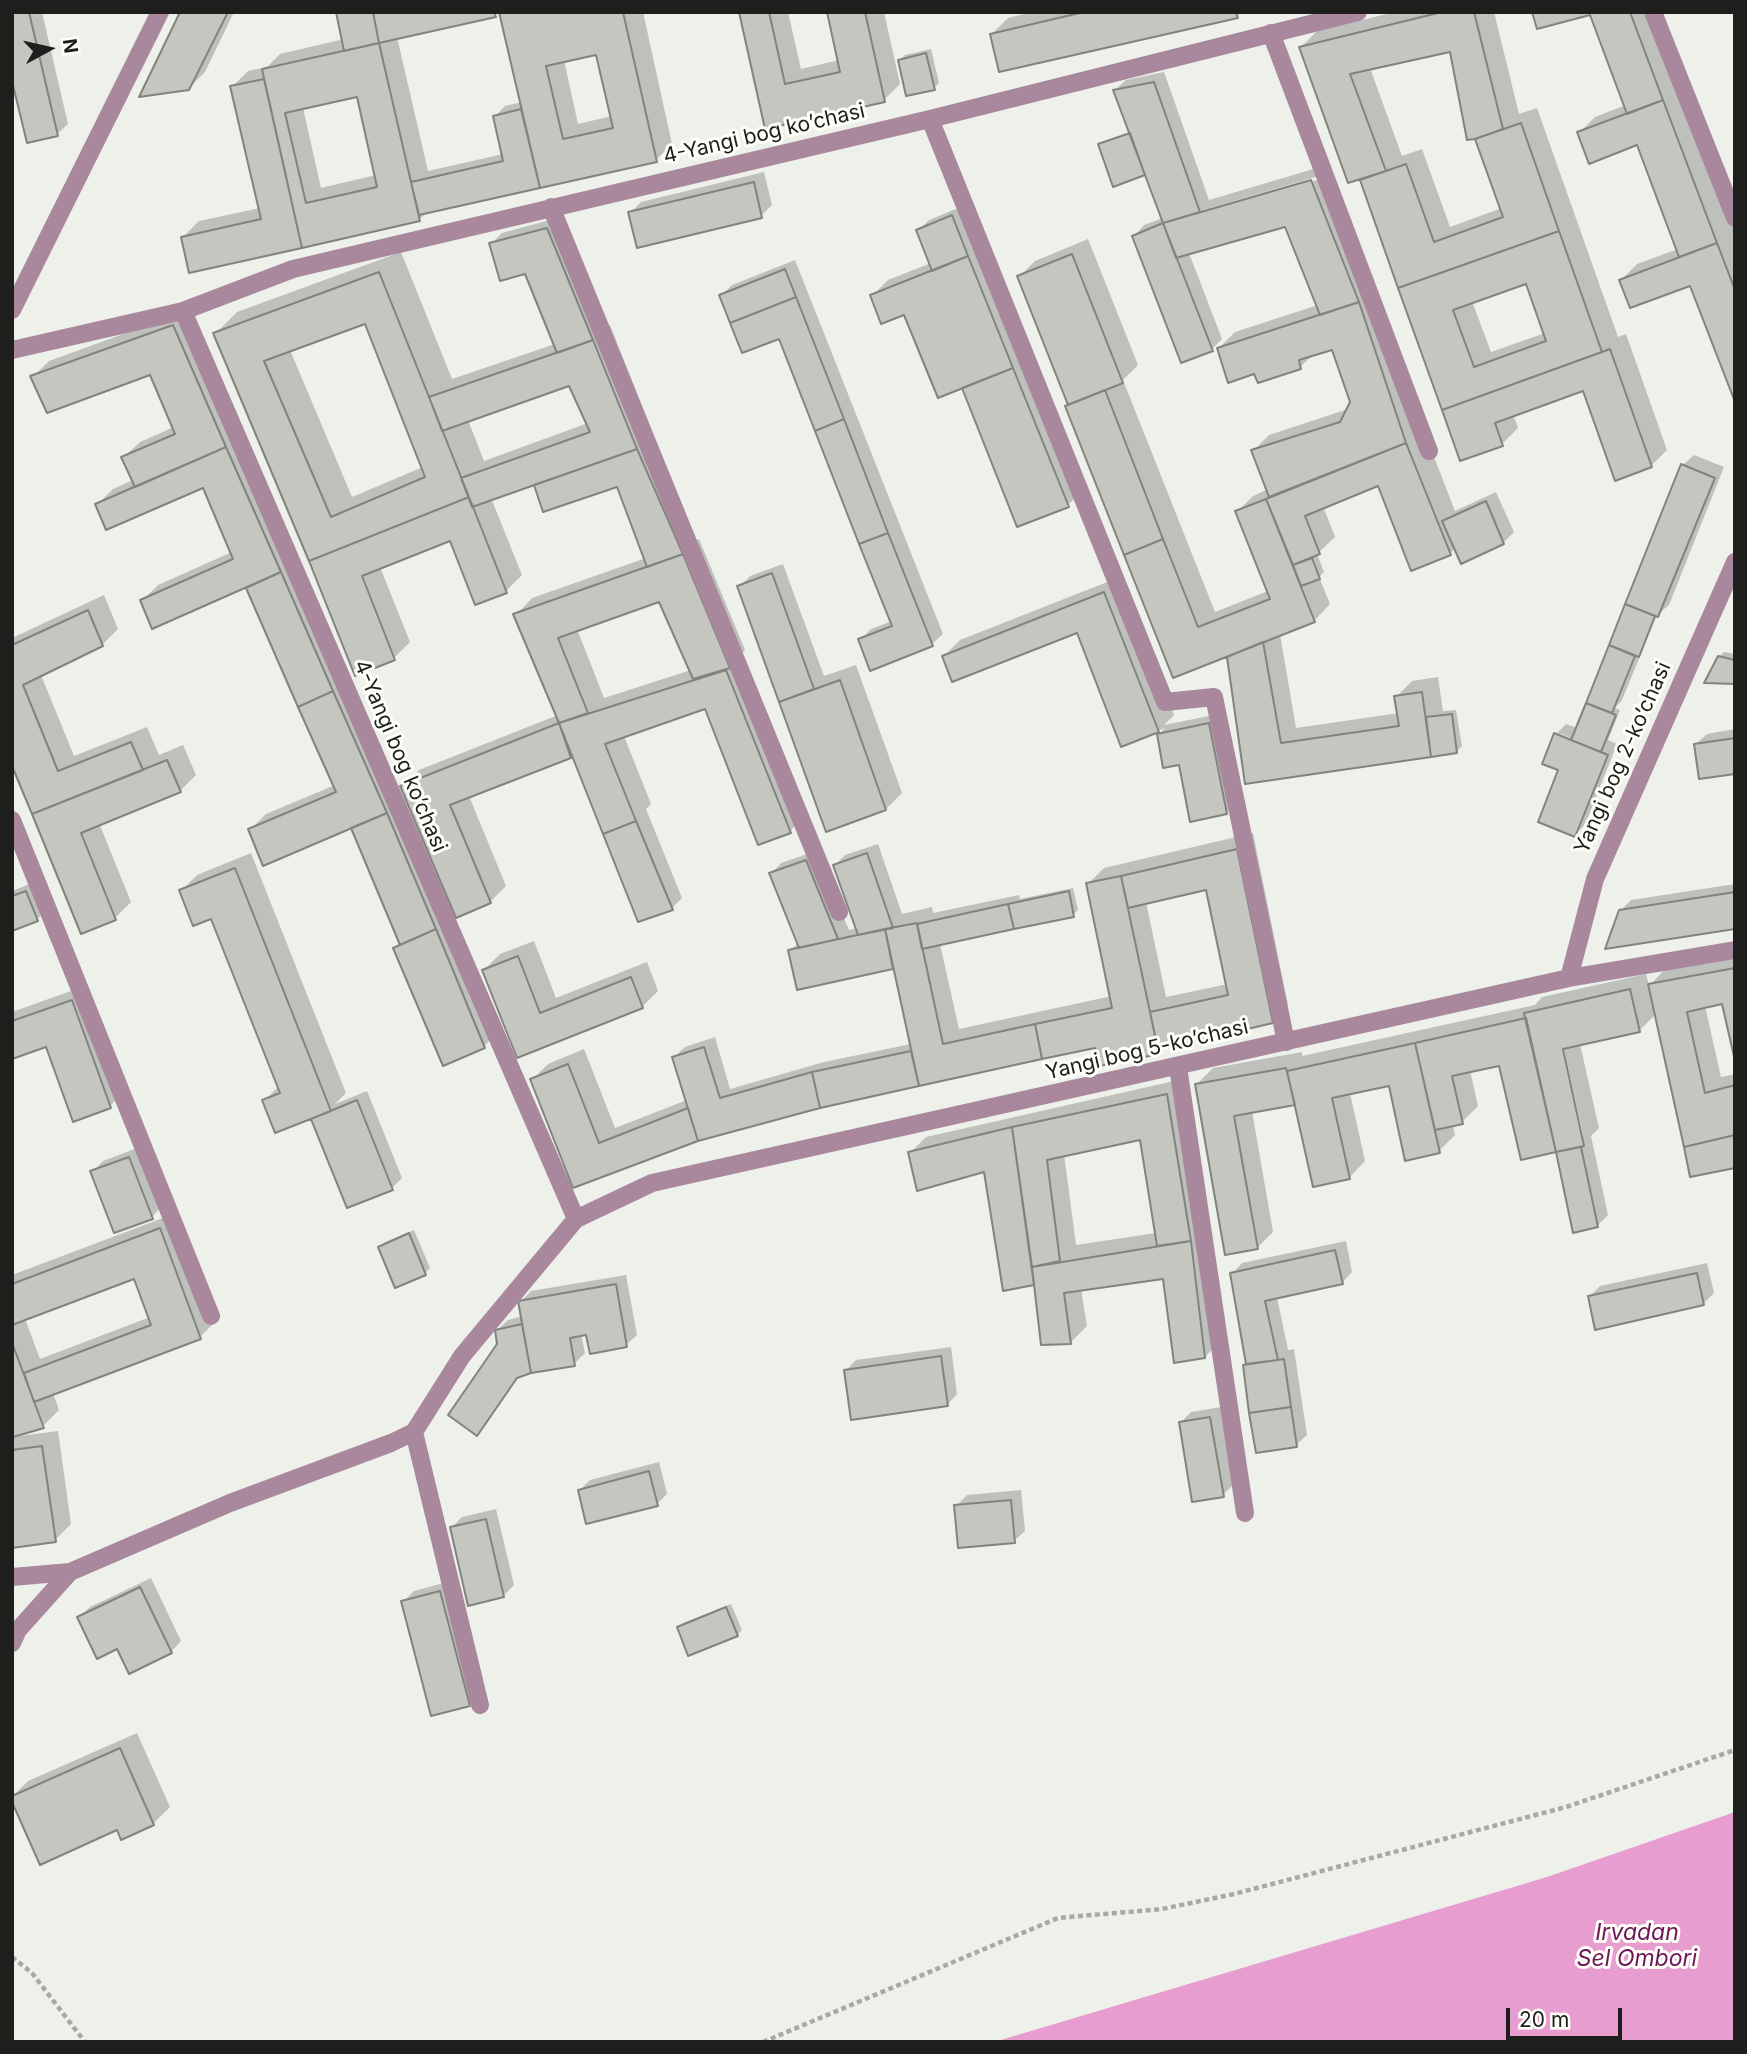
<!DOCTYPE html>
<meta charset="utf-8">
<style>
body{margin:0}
#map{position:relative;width:1747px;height:2054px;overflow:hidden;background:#eef1ea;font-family:Inter,sans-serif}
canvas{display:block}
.frame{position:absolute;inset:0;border:14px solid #1e1f1d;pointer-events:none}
.north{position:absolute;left:14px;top:14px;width:70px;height:70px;-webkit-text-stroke:5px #fcfef7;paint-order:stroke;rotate:82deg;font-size:19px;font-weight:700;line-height:28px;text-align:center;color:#1e1f1d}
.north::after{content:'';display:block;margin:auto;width:24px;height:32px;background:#1e1f1d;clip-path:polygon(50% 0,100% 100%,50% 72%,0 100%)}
.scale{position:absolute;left:1506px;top:2008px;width:116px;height:32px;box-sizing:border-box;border:4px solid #1e1f1d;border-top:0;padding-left:9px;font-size:21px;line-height:24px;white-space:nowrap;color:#1e1f1d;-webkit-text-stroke:5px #fcfef7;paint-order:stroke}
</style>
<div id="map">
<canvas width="1747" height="2054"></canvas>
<div class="frame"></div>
<div class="north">N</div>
<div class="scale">20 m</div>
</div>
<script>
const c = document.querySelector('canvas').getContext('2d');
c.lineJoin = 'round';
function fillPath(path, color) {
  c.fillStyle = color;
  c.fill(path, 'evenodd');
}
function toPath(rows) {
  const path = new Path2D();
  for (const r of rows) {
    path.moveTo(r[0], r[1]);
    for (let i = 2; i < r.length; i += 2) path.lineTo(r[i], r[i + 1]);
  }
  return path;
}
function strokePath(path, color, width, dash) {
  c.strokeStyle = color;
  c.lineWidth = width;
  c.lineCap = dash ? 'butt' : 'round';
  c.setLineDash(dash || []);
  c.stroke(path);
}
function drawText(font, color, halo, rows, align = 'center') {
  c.font = font + ' Inter,sans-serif';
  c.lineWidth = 6;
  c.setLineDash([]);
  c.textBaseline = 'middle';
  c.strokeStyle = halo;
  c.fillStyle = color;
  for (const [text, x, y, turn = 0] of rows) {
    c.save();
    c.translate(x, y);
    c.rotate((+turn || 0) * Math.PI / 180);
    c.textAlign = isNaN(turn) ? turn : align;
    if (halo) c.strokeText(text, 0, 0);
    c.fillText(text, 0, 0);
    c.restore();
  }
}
fillPath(toPath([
 [1735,1812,1735,2042,994,2042,1547,1877]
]), '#e89dd1');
fillPath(toPath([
 [12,12,42,12,68,124,57,134],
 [182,12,234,12,205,72,189,88],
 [337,12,498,12,495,15,397,37,428,171,503,154,495,116,505,106,522,102,501,12,643,12,672,144,656,160,428,211,419,220,191,271,183,237,199,221,260,208,232,87,248,71,267,67,280,54,344,39],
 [597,53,612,116,578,124,564,60],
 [358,95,376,175,321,188,303,108],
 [741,12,788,12,801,69,839,60,828,12,884,12,900,84,884,100,766,127],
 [1033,12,1241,12,1237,16,992,34,1008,18],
 [1395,12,1494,12,1519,114,1537,108,1618,337,1626,334,1667,450,1651,466,1584,389,1513,414,1518,428,1502,444,1461,459,1361,178,1301,47,1317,31],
 [1451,50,1477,137,1502,208,1450,227,1422,149,1402,156,1370,68],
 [1527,281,1545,333,1491,352,1472,301],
 [1534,12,1652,12,1735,233,1735,397,1691,283,1621,280,1637,264,1678,249,1638,143,1579,133,1595,117,1626,105,1591,13],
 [931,49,939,83,934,88,900,60,905,55],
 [1164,72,1209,200,1327,165,1422,426,1455,511,1496,492,1514,532,1503,543,1456,548,1450,553,1379,484,1323,506,1335,537,1317,554,1324,572,1319,577,1330,604,1314,621,1280,634,1296,728,1399,713,1396,697,1412,681,1438,677,1443,711,1456,710,1462,746,1457,751,1247,782,1228,655,1174,676,1019,277,1035,261,1088,239,1138,365,1123,380,1215,612,1268,591,1237,512,1253,496,1268,489,1253,451,1269,435,1348,409,1352,402,1333,348,1314,354,1300,367,1255,372,1219,348,1235,332,1318,305,1286,225,1189,253,1222,339,1212,349,1134,236,1144,225,1163,218,1146,173,1100,145,1103,141,1103,144,1138,131,1115,90,1126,80],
 [1319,176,1320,179,1183,219,1183,216],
 [764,172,772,205,761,216,630,213,641,202],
 [963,206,1084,489,1068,505,963,386,905,313,872,296,888,280,931,263,918,231,929,220],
 [557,218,603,328,610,325,652,431,647,437,692,541,699,539,745,650,742,654,806,815,790,831,759,843,706,707,624,736,651,804,646,809,682,898,672,908,572,756,469,796,506,886,490,902,403,786,419,770,558,715,516,615,532,598,646,558,618,485,535,483,491,498,522,575,506,591,451,539,380,567,410,642,394,658,215,334,237,312,401,252,452,379,555,344,526,272,491,244,502,233],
 [366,322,423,467,352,497,290,350],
 [570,384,588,423,484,461,468,420],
 [660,600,691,670,604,698,577,629],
 [795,260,943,634,932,644,860,640,871,629,892,621,780,336,721,296,732,285],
 [189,310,495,1036,484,1046,395,948,401,942,359,823,250,830,266,814,335,785,248,588,253,583,142,601,158,585,232,552,204,485,97,505,113,489,133,480,123,458,140,442,174,427,151,372,33,377,49,361],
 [1694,455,1724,467,1669,605,1657,615,1622,700,1615,708,1620,710,1608,740,1617,744,1585,825,1574,835,1556,734,1566,724,1577,728,1683,465],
 [1558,733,1588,745,1587,748,1558,737],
 [783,564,824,676,856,665,902,793,886,809,827,830,739,587,750,576],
 [1120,577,1174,715,1164,725,1219,714,1237,802,1226,813,1180,763,1158,735,1165,728,1122,744,1078,631,944,656,960,640],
 [104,595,118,629,102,645,41,675,74,756,147,727,159,755,183,745,196,775,180,791,99,823,131,902,115,918,12,764,12,638],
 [1724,652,1735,654,1735,682,1719,657],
 [1735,729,1735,772,1696,744,1707,734],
 [1253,833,1288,1005,1272,1021,1164,1047,1159,1052,1097,1046,819,1106,697,1139,574,1186,532,1080,548,1064,584,1049,615,1128,687,1100,674,1057,685,1047,715,1037,730,1089,824,1062,911,1044,895,967,798,988,790,951,799,942,771,874,781,863,816,851,849,930,857,928,835,865,845,855,878,844,902,914,932,907,933,913,1019,895,1020,899,1073,888,1078,910,1073,915,940,944,959,1029,1112,996,1088,884,1104,868],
 [1207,888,1228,984,1166,997,1146,902],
 [251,853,346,1093,335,1104,367,1091,402,1178,392,1188,313,1119,318,1114,264,1101,279,1086,212,917,181,891,197,875],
 [37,881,48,909,37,919,12,929,12,891],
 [1735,884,1735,927,1620,911,1631,900],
 [534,941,556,998,647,962,658,991,642,1007,518,1056,484,970,500,954],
 [1735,956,1735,1053,1723,1002,1705,1006,1721,1077,1735,1074,1735,1167,1657,1013,1639,1031,1580,1044,1599,1128,1591,1136,1608,1215,1598,1225,1558,1153,1561,1149,1501,1063,1470,1070,1478,1106,1462,1122,1453,1125,1455,1135,1439,1151,1390,1084,1350,1093,1365,1161,1349,1178,1296,1103,1252,1111,1273,1232,1257,1248,1197,1084,1213,1068,1302,1052,1302,1056,1535,1005,1542,997,1646,974,1649,986,1666,968],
 [1562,1040,1583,1135,1580,1135,1559,1041],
 [88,985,126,1090,110,1106,47,1045,12,1058,12,1012],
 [1183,1079,1221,1340,1205,1357,1164,1278,1081,1289,1087,1326,1071,1342,1036,1283,1004,1289,985,1170,910,1153,926,1137],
 [1142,1137,1156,1233,1076,1245,1064,1154],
 [140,1147,162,1206,152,1217,92,1172,103,1161],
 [176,1213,216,1321,200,1337,53,1393,59,1410,43,1426,14,1435,12,1430,12,1275],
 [135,1277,150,1317,40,1359,25,1319],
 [414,1230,430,1268,425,1273,380,1247,385,1242],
 [1346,1241,1352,1272,1342,1283,1277,1297,1288,1350,1294,1349,1307,1435,1296,1445,1244,1365,1248,1362,1232,1274,1242,1263],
 [1707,1263,1714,1293,1703,1304,1589,1297,1600,1286],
 [626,1275,637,1335,626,1345,588,1333,581,1334,585,1353,574,1364,520,1375,487,1423,477,1433,499,1345,497,1330,508,1320,523,1316,520,1302,531,1291],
 [951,1347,957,1394,947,1405,845,1371,856,1360],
 [1221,1407,1233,1485,1223,1495,1181,1422,1191,1412],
 [58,1431,71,1524,55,1540,12,1546,12,1437],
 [659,1462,667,1494,657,1504,580,1490,590,1480],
 [1021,1490,1025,1531,1014,1541,956,1506,967,1495],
 [496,1509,514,1585,503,1596,452,1527,462,1517],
 [151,1578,181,1641,171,1652,79,1617,90,1607],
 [451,1581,480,1693,469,1704,403,1602,414,1591],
 [731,1604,742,1630,737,1635,679,1628,683,1623],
 [137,1733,170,1807,153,1824,122,1838,118,1828,12,1797,28,1781]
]), '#0003');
const building = toPath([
 [12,12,29,12,58,136,27,143,12,81,12,12],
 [180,12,228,12,189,90,139,97,180,12],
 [336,12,373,12,379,43,344,51,336,12],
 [373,12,494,12,496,17,379,43,373,12],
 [499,12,623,12,657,162,540,188,499,12],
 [596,55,613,128,563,139,546,66,596,55],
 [739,12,769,12,785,84,840,72,827,12,865,12,885,102,765,129,739,12],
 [1084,12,1236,12,1238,18,999,72,990,34,1084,12],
 [1442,12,1474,12,1503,129,1475,139,1467,140,1450,52,1350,74,1386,171,1348,183,1299,47,1442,12],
 [1532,12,1630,12,1663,100,1627,114,1590,15,1537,29,1532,12],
 [379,43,420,221,302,248,262,69,379,43],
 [357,97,377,187,306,203,285,113,357,97],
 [926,53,935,90,906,96,898,60,926,53],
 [264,79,302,248,189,273,181,237,261,219,230,86,264,79],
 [1154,82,1200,212,1163,223,1113,90,1154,82],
 [1663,100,1717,243,1679,257,1637,145,1589,164,1577,132,1663,100],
 [521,109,540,188,419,215,411,182,503,161,493,116,521,109],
 [1521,123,1559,231,1398,288,1360,180,1406,164,1434,242,1503,217,1475,139,1521,123],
 [1130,133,1145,175,1113,187,1098,144,1130,133],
 [1311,180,1359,302,1320,315,1285,227,1176,258,1163,223,1311,180],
 [754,182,762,218,637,248,628,212,754,182],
 [952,215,968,256,932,271,916,230,952,215],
 [1163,223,1213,351,1181,363,1132,236,1163,223],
 [547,228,593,340,557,353,525,274,500,281,489,243,547,228],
 [1559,231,1602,352,1442,410,1398,288,1559,231],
 [1526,284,1546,341,1474,367,1453,310,1526,284],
 [1717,243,1735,290,1735,402,1690,286,1630,308,1619,280,1717,243],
 [1072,254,1123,383,1068,405,1017,276,1072,254],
 [968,256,1013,368,938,398,904,315,881,324,870,295,968,256],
 [785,269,796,297,730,323,719,295,785,269],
 [379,272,469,497,309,561,213,333,379,272],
 [365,324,425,477,331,517,264,361,365,324],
 [796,297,844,419,815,431,779,339,742,353,730,323,796,297],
 [1359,302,1406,443,1269,497,1251,450,1340,422,1350,402,1332,350,1299,360,1301,369,1258,383,1254,374,1228,383,1217,348,1359,302],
 [173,325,226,447,135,487,121,457,175,434,150,375,47,413,30,376,173,325],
 [593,340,637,449,472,507,461,478,590,432,569,386,442,431,429,397,593,340],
 [1610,349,1652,467,1615,481,1583,391,1495,423,1503,446,1460,461,1442,410,1610,349],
 [1013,368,1069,507,1017,527,962,388,1013,368],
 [1105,390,1163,539,1124,555,1065,406,1105,390],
 [844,419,888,533,859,544,815,431,844,419],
 [1406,443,1451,555,1411,571,1378,486,1305,516,1320,554,1293,565,1266,499,1406,443],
 [226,447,281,572,152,629,140,600,233,559,203,488,106,530,95,504,226,447],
 [637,449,683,554,647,567,617,487,543,512,534,485,637,449],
 [1681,464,1715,478,1658,617,1625,604,1681,464],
 [469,497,507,593,475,605,450,541,362,576,395,660,355,676,309,561,469,497],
 [1266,499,1315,622,1173,678,1124,555,1163,539,1198,627,1270,599,1235,511,1266,499],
 [1486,501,1504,544,1461,564,1442,521,1486,501],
 [888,533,933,646,870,671,858,639,892,626,859,544,888,533],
 [683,554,730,668,693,679,659,602,558,638,588,713,559,723,513,614,683,554],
 [1312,558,1320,579,1301,586,1293,565,1312,558],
 [281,572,333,691,298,707,246,588,281,572],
 [772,573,814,689,779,702,737,586,772,573],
 [1104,592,1159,732,1121,747,1077,633,952,682,942,656,1104,592],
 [1625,604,1655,616,1639,657,1609,645,1625,604],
 [88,610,103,646,23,685,58,771,131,742,143,770,32,814,12,766,12,645,88,610],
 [1263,642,1281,743,1399,726,1394,696,1422,692,1431,757,1245,784,1227,657,1263,642],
 [1609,645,1635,656,1612,713,1586,703,1609,645],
 [1718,656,1735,660,1735,684,1704,683,1718,656],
 [726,670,791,833,758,845,705,709,605,744,636,821,603,834,559,723,726,670],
 [840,680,886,810,826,832,779,702,840,680],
 [333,691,387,813,263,866,248,829,336,792,298,707,333,691],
 [1586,703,1616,715,1601,752,1571,740,1586,703],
 [1452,714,1457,753,1431,757,1426,717,1452,714],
 [559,723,571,758,450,805,491,903,456,918,400,786,559,723],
 [1209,723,1227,814,1190,822,1179,765,1163,768,1157,734,1209,723],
 [1554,733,1608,755,1575,837,1538,822,1558,770,1542,764,1554,733],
 [1735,738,1735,774,1699,779,1694,744,1735,738],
 [167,760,181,792,81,833,116,920,81,934,32,814,167,760],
 [387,813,436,929,400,945,351,828,387,813],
 [636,821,673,910,638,922,603,834,636,821],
 [1237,849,1273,1023,1158,1050,1150,1012,1228,995,1206,890,1128,908,1121,876,1237,849],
 [867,853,893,928,858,935,833,865,867,853],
 [806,860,838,939,799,948,769,873,806,860],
 [235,868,331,1111,275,1133,262,1100,280,1093,211,919,193,926,179,890,235,868],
 [1121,876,1159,1054,1100,1066,1095,1048,1042,1059,1035,1024,1112,1008,1086,883,1121,876],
 [26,891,38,921,12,931,12,896,26,891],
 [1069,891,1074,917,1014,929,1008,904,1069,891],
 [1735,892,1735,929,1605,949,1619,910,1735,892],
 [1008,904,1014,929,922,949,917,924,1008,904],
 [917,923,943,1044,1035,1024,1042,1059,919,1086,885,929,917,923],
 [436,929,485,1048,443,1066,393,948,436,929],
 [885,929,893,969,797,990,788,950,885,929],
 [518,956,540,1013,631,977,643,1008,517,1058,482,970,518,956],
 [1735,968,1735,1061,1722,1004,1687,1012,1705,1093,1735,1085,1735,1135,1684,1147,1648,984,1735,968],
 [1630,989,1640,1032,1563,1049,1584,1146,1556,1152,1524,1013,1630,989],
 [72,1000,111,1108,73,1122,46,1047,12,1059,12,1021,72,1000],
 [1526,1018,1556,1152,1521,1160,1499,1066,1452,1076,1463,1124,1435,1130,1415,1043,1526,1018],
 [1415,1043,1440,1153,1405,1161,1389,1086,1332,1098,1350,1179,1313,1187,1287,1071,1415,1043],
 [704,1047,720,1098,812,1072,820,1108,698,1141,672,1057,704,1047],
 [911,1051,919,1086,820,1108,812,1072,911,1051],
 [568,1064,599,1143,688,1108,698,1141,573,1188,530,1079,568,1064],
 [1286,1068,1295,1105,1234,1116,1258,1249,1225,1255,1195,1084,1286,1068],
 [1167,1094,1191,1241,1157,1246,1140,1140,1047,1160,1060,1261,1032,1267,1012,1127,1167,1094],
 [357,1100,393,1190,347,1208,311,1119,357,1100],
 [1012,1127,1034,1285,1003,1291,984,1172,917,1191,908,1152,1012,1127],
 [1735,1135,1735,1168,1690,1177,1684,1147,1735,1135],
 [1581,1147,1598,1227,1573,1233,1556,1152,1581,1147],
 [129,1157,153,1219,114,1233,90,1171,129,1157],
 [160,1228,201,1339,34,1402,24,1373,151,1325,134,1279,12,1325,12,1284,160,1228],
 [409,1233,426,1275,395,1288,378,1247,409,1233],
 [1191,1241,1205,1358,1174,1363,1163,1279,1064,1293,1071,1344,1041,1345,1032,1267,1191,1241],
 [1335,1250,1343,1284,1265,1301,1278,1360,1246,1364,1230,1273,1335,1250],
 [1697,1273,1704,1305,1595,1330,1588,1296,1697,1273],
 [616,1284,627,1347,590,1354,586,1335,570,1338,575,1366,531,1373,518,1301,616,1284],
 [522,1324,531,1373,517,1378,477,1436,448,1415,497,1344,495,1330,522,1324],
 [12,1343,44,1428,13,1437,12,1435,12,1343],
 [941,1356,948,1406,851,1420,844,1370,941,1356],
 [1284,1359,1291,1407,1249,1413,1243,1365,1284,1359],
 [1291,1407,1297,1447,1256,1453,1249,1413,1291,1407],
 [1210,1417,1224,1497,1192,1502,1179,1422,1210,1417],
 [42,1446,56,1542,12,1548,12,1450,42,1446],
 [649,1471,658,1506,586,1524,578,1490,649,1471],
 [1011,1500,1015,1543,958,1548,954,1505,1011,1500],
 [486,1519,504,1597,468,1606,450,1527,486,1519],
 [140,1587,172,1653,129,1674,117,1649,97,1659,77,1617,140,1587],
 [440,1591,470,1706,431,1716,401,1601,440,1591],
 [726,1607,738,1636,688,1656,677,1627,726,1607],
 [120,1748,154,1825,121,1840,117,1830,40,1865,12,1802,12,1796,120,1748]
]);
fillPath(building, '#c4c6bf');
strokePath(building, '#81837d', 2);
strokePath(toPath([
 [12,1957,32,1973,85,2042],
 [763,2042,1058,1918,1162,1909,1234,1894,1566,1807,1735,1750]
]), '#a7a9a4', 4.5, [5, 3.5]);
strokePath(toPath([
 [1653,12,1735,218],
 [1271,33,1429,451],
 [930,119,1165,702,1214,697,1286,1042],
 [551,207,839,912],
 [12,310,160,12],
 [183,311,576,1219],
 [12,350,183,311,293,269,930,119,1358,12],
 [12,820,211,1316],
 [1569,978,1595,879,1735,562],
 [1178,1067,1245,1513],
 [414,1432,480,1705],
 [12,1577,70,1572],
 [12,1643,18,1630,70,1572,230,1503,391,1443,414,1432,462,1356,576,1219,652,1183,1569,978,1735,950]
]), '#a9889e', 18);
drawText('21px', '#1e1f1d', '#fcfef7', [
 ["4-Yangi bog koʼchasi",764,134,-13],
 ["4-Yangi bog koʼchasi",400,756,67],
 ["Yangi bog 2-koʼchasi",1623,758,-66],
 ["Yangi bog 5-koʼchasi",1147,1050,-13]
]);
drawText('italic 23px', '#6d1659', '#fcfef7', [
 ["Irvadan",1637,1933],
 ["Sel Ombori",1637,1959]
]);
</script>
